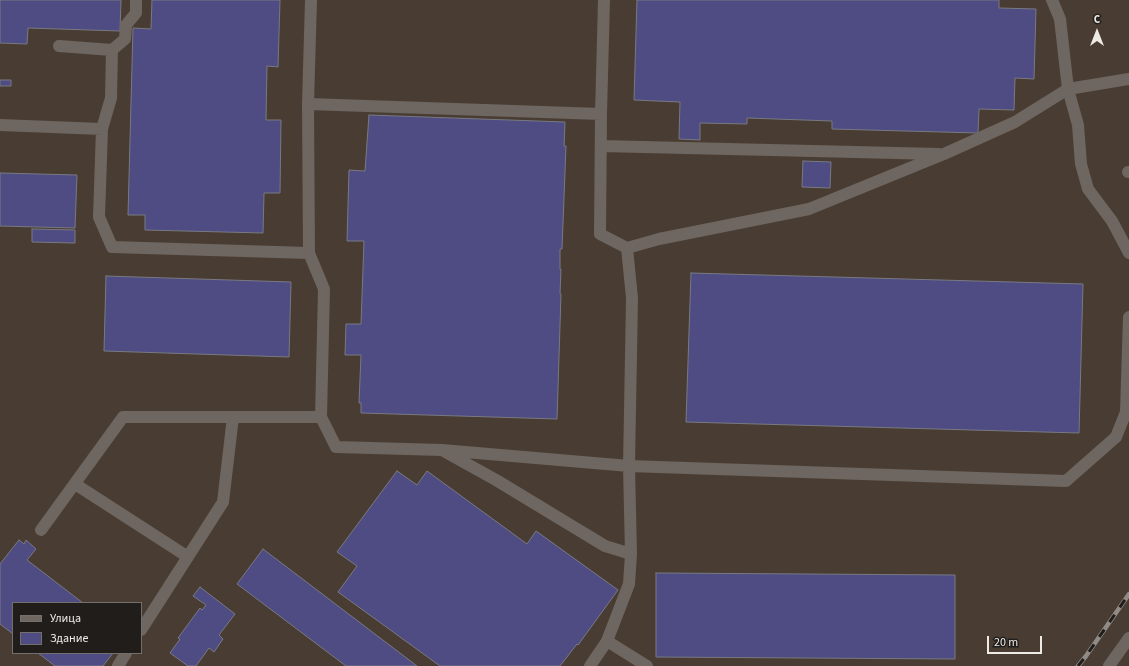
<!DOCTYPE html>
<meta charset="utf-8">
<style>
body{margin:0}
#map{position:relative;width:1129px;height:666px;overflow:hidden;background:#3c3530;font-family:"Source Sans 3",sans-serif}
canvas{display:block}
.legend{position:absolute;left:12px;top:602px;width:130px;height:52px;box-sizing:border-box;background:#201d1b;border:1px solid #726f6c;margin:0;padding:5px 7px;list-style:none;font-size:12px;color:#eeeae6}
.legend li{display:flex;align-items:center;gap:8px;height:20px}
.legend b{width:20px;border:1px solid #726f6c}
.north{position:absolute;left:1077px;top:12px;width:40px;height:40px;-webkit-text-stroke:3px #201d1b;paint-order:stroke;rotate:0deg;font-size:11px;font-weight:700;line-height:16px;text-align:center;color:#eeeae6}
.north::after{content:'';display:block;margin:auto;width:14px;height:18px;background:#eeeae6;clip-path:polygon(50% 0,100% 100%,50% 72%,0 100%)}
.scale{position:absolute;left:987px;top:636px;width:55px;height:18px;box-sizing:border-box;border:2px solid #eeeae6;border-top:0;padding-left:5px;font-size:12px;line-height:14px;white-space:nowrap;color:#eeeae6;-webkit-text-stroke:3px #201d1b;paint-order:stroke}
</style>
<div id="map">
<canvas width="1129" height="666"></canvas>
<ul class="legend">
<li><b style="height:5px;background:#6e6660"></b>Улица</li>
<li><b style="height:11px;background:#4e4c82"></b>Здание</li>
</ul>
<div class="north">С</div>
<div class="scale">20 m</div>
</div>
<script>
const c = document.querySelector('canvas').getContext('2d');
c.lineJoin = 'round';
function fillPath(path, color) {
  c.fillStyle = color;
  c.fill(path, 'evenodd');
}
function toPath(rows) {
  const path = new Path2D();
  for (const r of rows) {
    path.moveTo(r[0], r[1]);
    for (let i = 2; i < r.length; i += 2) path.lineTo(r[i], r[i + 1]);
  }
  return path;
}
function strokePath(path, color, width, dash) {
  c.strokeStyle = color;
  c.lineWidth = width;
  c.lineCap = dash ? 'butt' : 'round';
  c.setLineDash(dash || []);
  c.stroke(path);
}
fillPath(toPath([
 [0,0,1129,0,1129,666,0,666],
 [13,603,141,603,141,653,13,653]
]), '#493d33');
const building = toPath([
 [0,0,121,0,120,31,28,28,27,44,0,43,0,0],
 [152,0,280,0,278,67,267,66,266,120,281,120,280,193,264,193,263,233,145,230,145,215,128,215,133,28,151,29,152,0],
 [637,0,999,0,999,8,1036,9,1034,79,1015,78,1014,110,979,109,978,133,832,129,832,121,747,118,747,124,700,123,700,140,679,139,680,102,634,100,637,0],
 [0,80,11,80,11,86,0,86,0,80],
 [369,115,565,122,564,146,566,146,562,249,560,249,560,269,561,269,560,294,561,294,557,419,361,413,361,403,359,403,361,355,345,355,346,324,361,324,364,241,347,241,349,170,365,171,369,115],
 [803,161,831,162,830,188,802,187,803,161],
 [0,173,77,175,75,228,0,226,0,173],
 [32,229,75,230,75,243,32,242,32,229],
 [691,273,1083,284,1079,433,686,422,691,273],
 [106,276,291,282,289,357,104,351,106,276],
 [397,471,417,485,427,471,527,544,536,531,618,590,578,645,577,644,560,666,440,666,338,592,357,566,337,552,397,471],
 [19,540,24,544,26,540,36,549,27,560,83,603,13,603,13,634,0,624,0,564,19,540],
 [263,549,417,666,346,666,237,584,263,549],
 [656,573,955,575,955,659,656,657,656,573],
 [200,587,235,614,219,635,223,639,214,652,209,648,196,666,188,666,170,653,180,639,178,638,200,608,202,610,206,605,193,596,200,587],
 [38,653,113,653,103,666,55,666,38,653]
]);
fillPath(building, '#4e4c82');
strokePath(building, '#797982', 1);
strokePath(toPath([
 [311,0,308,104,309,253,324,289,321,417,336,447,442,450,496,480,605,546,631,554],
 [1052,0,1060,19,1068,89,1078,125,1081,164,1088,189,1112,221,1129,253],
 [59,46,112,50,111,98,102,129],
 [112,50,125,39,126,25,136,13,136,0],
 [308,104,601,114],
 [0,125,102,129,99,217,112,247,309,253],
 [601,146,939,154],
 [1128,172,1129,172],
 [627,248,659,239,809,209,944,154,1015,122,1068,89,1129,79],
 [442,450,629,466,1066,481,1116,437,1126,412,1129,317],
 [75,484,188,557],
 [41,530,123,417,321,417],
 [141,630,223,502,233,417],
 [607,641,647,666],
 [118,666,126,653],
 [590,666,607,641,629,584,631,554,629,466,632,298,627,248,600,234,601,114,604,0],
 [1109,666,1129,638]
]), '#6e6660', 12);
const rail = toPath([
 [1078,666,1086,656,1129,594]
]);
strokePath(rail, '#908b86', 4.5);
strokePath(rail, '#201d1b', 3, [9]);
</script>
